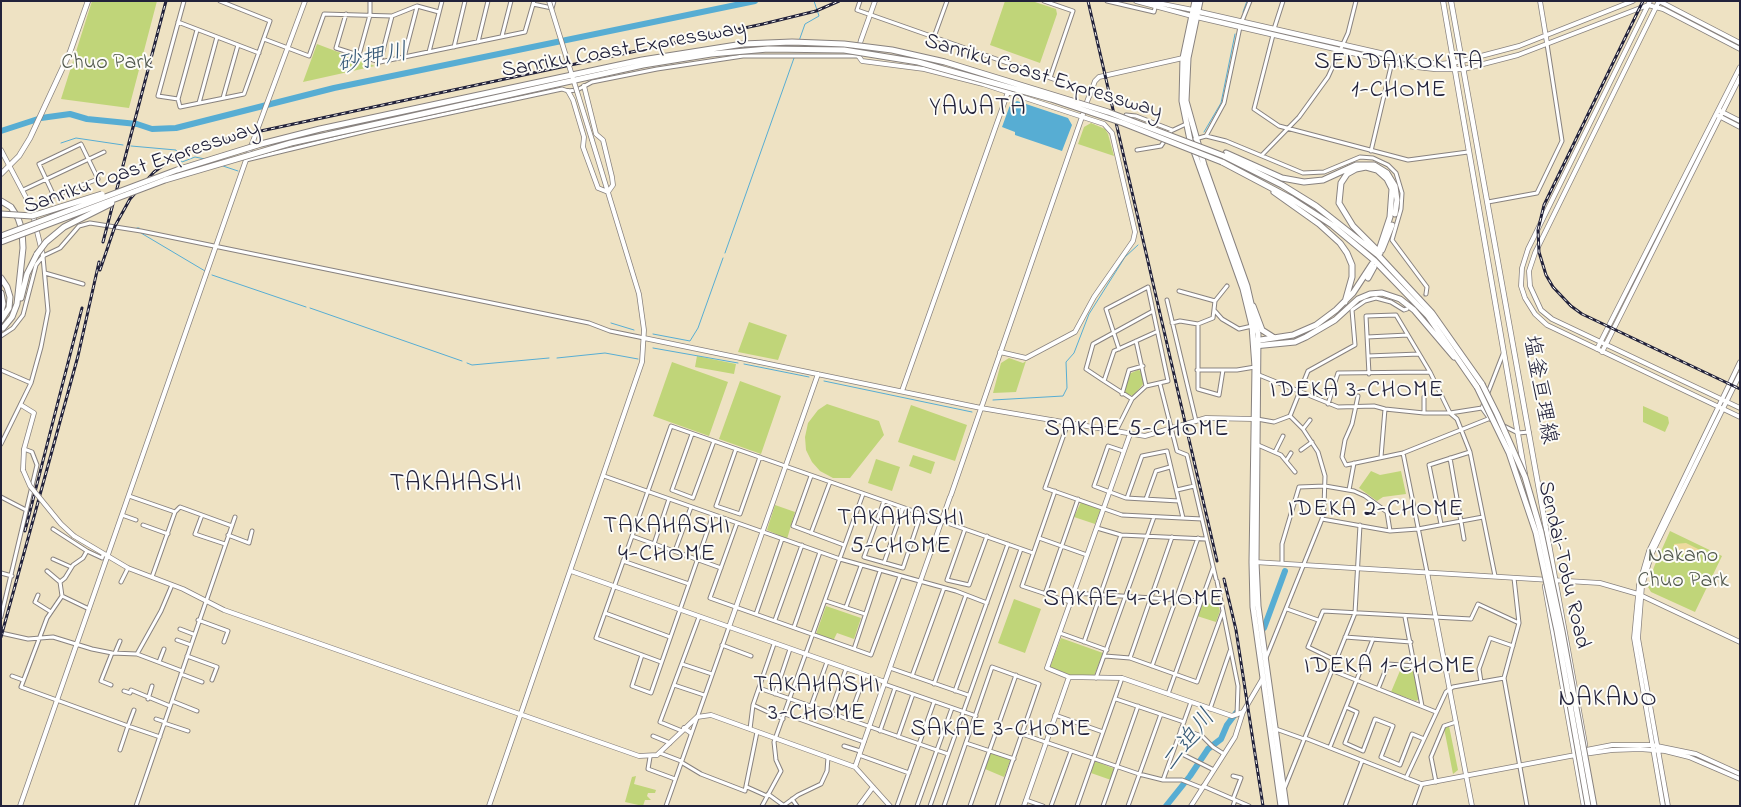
<!DOCTYPE html>
<meta charset="utf-8">
<style>
body{margin:0}
#map{position:relative;width:1741px;height:807px;overflow:hidden;background:#eee2c3;font-family:"Indie Flower",sans-serif}
canvas{display:block}
.frame{position:absolute;inset:0;border:2px solid #22223b;pointer-events:none}
</style>
<div id="map">
<canvas width="1741" height="807"></canvas>
<div class="frame"></div>
</div>
<script>
const c = document.querySelector('canvas').getContext('2d');
c.lineJoin = 'round';
function fillPath(path, color) {
  c.fillStyle = color;
  c.fill(path, 'evenodd');
}
function toPath(rows) {
  const path = new Path2D();
  for (const r of rows) {
    path.moveTo(r[0], r[1]);
    for (let i = 2; i < r.length; i += 2) path.lineTo(r[i], r[i + 1]);
  }
  return path;
}
function strokePath(path, color, width, dash) {
  c.strokeStyle = color;
  c.lineWidth = width;
  c.lineCap = dash ? 'butt' : 'round';
  c.setLineDash(dash || []);
  c.stroke(path);
}
function drawText(font, color, halo, rows, align = 'center') {
  c.font = font + ' "Indie Flower","Klee One",sans-serif';
  c.lineWidth = 4;
  c.setLineDash([]);
  c.textBaseline = 'middle';
  c.strokeStyle = halo;
  c.fillStyle = color;
  for (const [text, x, y, turn = 0] of rows) {
    c.save();
    c.translate(x, y);
    c.rotate((+turn || 0) * Math.PI / 180);
    c.textAlign = isNaN(turn) ? turn : align;
    if (halo) c.strokeText(text, 0, 0);
    c.fillText(text, 0, 0);
    c.restore();
  }
}
fillPath(toPath([
 [92,1,157,1,129,108,61,99],
 [1005,1,1032,1,1056,9,1057,14,1040,63,990,45],
 [317,44,375,66,303,82],
 [1091,123,1105,129,1108,134,1114,156,1078,144,1084,127],
 [749,322,787,335,778,360,738,352],
 [697,356,736,364,734,374,695,367],
 [1009,358,1023,363,1026,361,1016,392,993,393,1001,363],
 [672,362,728,382,709,436,653,416],
 [1138,370,1141,371,1144,383,1133,396,1125,393,1124,389,1129,374],
 [740,381,781,396,761,454,719,439],
 [827,404,879,421,884,435,850,478,833,478,820,471,812,462,806,450,805,437,808,423,818,410],
 [911,405,967,425,955,461,898,442],
 [1643,406,1668,417,1669,423,1665,432,1643,422],
 [913,455,935,462,931,474,909,466],
 [876,459,900,467,892,491,868,483],
 [1371,471,1380,475,1401,471,1406,494,1383,497,1377,501,1359,488],
 [1081,502,1101,509,1095,524,1074,517],
 [775,505,795,512,787,539,767,530],
 [1670,531,1722,556,1695,612,1651,592,1648,587,1654,567],
 [1014,599,1041,609,1025,653,998,643],
 [1217,602,1220,611,1216,622,1197,616,1201,605],
 [826,606,861,618,854,639,837,633,833,641,816,634],
 [1061,638,1103,653,1094,676,1070,675,1050,667],
 [1402,666,1410,667,1413,669,1419,699,1416,701,1391,692],
 [1449,726,1458,770,1453,774,1444,728],
 [993,753,1009,758,1010,761,1004,777,985,769,990,754],
 [1095,761,1115,769,1111,780,1091,773],
 [636,776,634,784,656,790,655,793,648,793,647,796,651,800,645,800,643,806,625,802,632,777]
]), '#c0d579');
fillPath(toPath([
 [1686,543,1702,551,1695,559,1687,554,1675,554,1674,544]
]), '#eeda9e');
fillPath(toPath([
 [1017,101,1068,118,1072,125,1062,151,1015,135,1015,132,1002,127,1010,105]
]), '#57add3');
strokePath(toPath([
 [1243,12,1247,1],
 [799,41,805,24,819,16,814,1],
 [1204,132,1221,103,1235,34],
 [61,143,76,138,123,145],
 [131,146,176,150,182,162,195,157,205,159],
 [223,166,238,171],
 [137,228,139,228],
 [141,233,205,271],
 [725,253,794,58],
 [212,275,306,307],
 [310,308,462,361],
 [611,323,634,330],
 [653,334,690,341,698,328,723,258],
 [653,348,738,363],
 [557,358,605,353,638,359],
 [467,363,472,365,549,358],
 [744,364,809,377],
 [824,381,972,412],
 [993,400,1063,396,1067,388,1066,362,1074,353,1089,314,1125,257,1138,245]
]), '#57add3', 1);
strokePath(toPath([
 [1,131,41,118,70,114,87,119,137,124,152,129,176,128,334,88,755,1],
 [1264,628,1285,571],
 [1166,806,1190,776,1208,749,1221,739,1227,725,1236,713]
]), '#57add3', 6);
strokePath(toPath([
 [1409,307,1426,294]
]), '#c5bca8', 3, [3, 1.5]);
const minor = toPath([
 [184,1,158,96,178,99,180,107,244,94,270,21,220,1],
 [860,1,857,10,1090,92],
 [1044,1,1073,11,1050,78],
 [1107,1,1154,12,1155,8],
 [533,4,552,8,554,1],
 [346,14,336,48,380,62,525,32,534,1],
 [1242,21,1250,1],
 [178,22,259,53],
 [1274,29,1283,1],
 [1273,35,1254,109,1279,126,1408,160,1468,152],
 [502,36,511,1],
 [934,37,947,1],
 [264,39,309,56,324,14,392,16,417,6,439,12],
 [478,42,488,1],
 [454,47,465,1],
 [429,52,442,1],
 [359,55,370,15,370,1],
 [404,57,417,7],
 [380,62,392,16],
 [223,98,238,45],
 [178,99,197,30],
 [199,103,217,37],
 [1126,115,1136,116,1172,130],
 [1206,136,1224,103,1240,27],
 [1195,139,1206,136,1226,141,1303,173,1324,172,1360,157,1373,158,1388,165,1396,173,1402,193,1401,209,1392,240,1427,287,1426,294],
 [81,144,98,179,54,196,39,164,81,144],
 [1137,150,1161,146,1171,131,1186,124],
 [1371,151,1392,62],
 [1262,155,1299,117,1328,77,1348,33,1356,1],
 [246,160,370,130,562,89,568,91,577,90,592,82,657,69,743,56,858,56],
 [23,190,104,152],
 [1488,202,1537,193,1562,141,1547,44],
 [45,273,83,284],
 [1167,300,1196,421],
 [1215,301,1227,286],
 [1214,310,1222,319,1239,329,1252,326],
 [1153,311,1093,344,1086,369,1104,381,1114,351,1156,332],
 [1172,323,1180,321,1198,324,1213,318,1215,301,1179,291],
 [1198,324,1198,389,1219,395,1223,370],
 [1,336,13,328,23,315,36,265,43,256,60,248,79,226,90,223,141,231,589,323,610,331,644,338],
 [1367,337,1408,335],
 [1136,341,1146,386],
 [1368,356,1419,354],
 [1,370,31,383],
 [1197,370,1237,370,1255,367],
 [1369,374,1366,316,1396,315,1430,372,1450,413,1457,419,1470,452,1495,576],
 [1259,375,1338,407,1374,406,1385,409,1424,413,1450,413,1482,408],
 [1104,381,1132,399],
 [1160,384,1177,451,1187,455,1216,579],
 [1122,394,1129,370,1143,366],
 [1358,396,1352,424,1345,440,1342,457,1346,465,1403,453,1488,419],
 [1328,404,1338,373,1429,372],
 [1482,408,1503,354],
 [1482,408,1490,419],
 [1424,413,1424,397],
 [1290,416,1308,371,1355,345,1352,310,1365,301,1376,298,1391,302,1404,310,1407,309],
 [1257,419,1274,422,1290,416],
 [1068,423,1045,488,1122,515,1202,519],
 [1502,425,1518,433,1529,432],
 [1303,429,1310,420],
 [1116,431,1132,399,1146,386,1168,381,1148,287,1106,309,1119,349],
 [692,434,672,490,693,498,714,441],
 [1,444,31,383,41,347,48,311,43,257],
 [1258,445,1281,455,1295,472],
 [736,449,716,506,740,514,760,457],
 [1301,450,1312,442],
 [1123,451,1108,446,1094,486,1126,498,1179,501],
 [1275,452,1283,436],
 [1403,453,1427,572],
 [1381,457,1385,409],
 [1450,458,1464,539],
 [1286,461,1291,453],
 [604,476,840,559,956,591,987,603],
 [811,476,793,526,844,545],
 [1177,490,1194,486],
 [1349,490,1354,463],
 [1055,491,1022,586,1070,602],
 [129,496,175,512,180,507,232,526],
 [1,497,26,510],
 [1127,498,1142,456,1167,451,1183,518],
 [1146,499,1156,471,1170,467],
 [884,501,864,557,903,568,921,514],
 [122,515,136,520],
 [202,515,195,534,225,544],
 [1322,519,1390,531,1418,529,1483,517],
 [737,523,710,598,871,655,900,576],
 [1441,524,1429,465,1470,452],
 [143,525,168,534],
 [1097,528,1121,535,1206,539],
 [53,529,87,551],
 [965,529,947,580,969,585,987,536],
 [811,533,830,482],
 [228,535,249,543,252,531],
 [632,536,721,568],
 [1039,538,1087,555],
 [654,544,669,499],
 [675,551,691,507],
 [53,559,71,567],
 [623,561,689,584],
 [884,563,903,508],
 [1282,563,1282,544,1299,487,1325,486,1354,491,1365,496,1387,512,1390,531],
 [47,571,60,582],
 [1,573,12,576],
 [152,577,175,512],
 [1217,581,1238,686,1237,715],
 [121,582,128,568],
 [1073,593,1201,601],
 [1045,594,1078,499],
 [38,595,35,602,51,612],
 [62,596,47,618,21,687,128,726,120,750],
 [826,601,865,614],
 [846,607,861,566],
 [89,609,62,596,60,582,65,578,73,565,83,558,87,551,102,558,103,555],
 [1287,609,1318,620],
 [605,613,670,637],
 [756,614,782,539],
 [1,617,37,465,32,452,24,449],
 [1405,617,1422,706],
 [198,620,228,631,224,642],
 [775,620,802,545],
 [1519,623,1504,678,1527,806],
 [794,627,820,552],
 [180,629,193,634],
 [1,633,28,639,53,637,92,649,112,653,137,654,182,671],
 [1060,633,1107,650],
 [1345,637,1411,642],
 [177,640,191,645],
 [1084,642,1121,535],
 [722,645,751,656],
 [854,649,880,571],
 [115,653,120,641],
 [137,654,161,611,172,585],
 [642,655,632,686,651,693,713,515],
 [187,656,217,667,212,680],
 [1105,656,1130,658,1197,682,1223,611],
 [1130,658,1172,537],
 [1266,658,1322,519,1324,507,1325,476,1318,452,1303,429,1290,416],
 [1335,660,1308,647,1323,611,1471,619,1478,604,1519,623,1514,578],
 [159,662,164,649],
 [661,662,596,638,671,426,1033,553],
 [682,664,712,674],
 [1152,666,1198,538],
 [890,668,968,695],
 [1331,670,1436,712],
 [181,674,202,682],
 [12,676,23,680],
 [912,676,944,588],
 [1096,678,1154,517],
 [1481,682,1479,669,1490,638,1513,646],
 [884,684,976,716],
 [934,684,966,595],
 [111,685,101,681,112,653],
 [674,685,704,695],
 [759,688,948,754],
 [1378,689,1388,664,1415,666],
 [124,691,130,693,131,690,170,706],
 [955,691,1008,544],
 [775,694,790,649],
 [1168,694,1213,568],
 [148,699,152,686],
 [1116,699,1184,722],
 [172,701,197,711],
 [753,705,783,719],
 [811,706,827,662],
 [1346,707,1357,712,1345,743,1363,751,1375,719,1393,726,1381,757,1400,765,1412,734,1424,739],
 [1210,709,1230,651],
 [134,710,128,726,160,737],
 [830,713,846,669],
 [785,714,864,742],
 [1055,715,1103,732],
 [156,719,165,722],
 [849,719,865,675],
 [164,723,188,731],
 [750,729,753,705,774,644],
 [1181,729,1202,736,1213,747,1224,754],
 [1276,729,1304,739],
 [682,731,660,722,699,617],
 [880,731,895,688],
 [1022,734,1139,774,1163,780,1182,780,1202,788],
 [653,736,670,743],
 [898,737,913,694],
 [1305,738,1422,784,1414,806],
 [966,743,1014,759],
 [844,746,860,751],
 [1330,747,1373,639],
 [660,753,681,761],
 [859,755,909,773],
 [1184,755,1214,770],
 [650,757,648,769,675,779],
 [681,762,701,774,745,791,757,732],
 [1233,776,1241,778,1233,799],
 [1406,778,1446,692,1453,687,1504,678],
 [1163,780,1191,702],
 [1436,782,1431,757,1444,726,1456,722],
 [1203,786,1249,806],
 [747,787,767,796],
 [1285,787,1355,613,1360,525],
 [768,794,783,805],
 [792,799,797,806],
 [1026,800,1043,806],
 [136,806,235,517],
 [666,806,729,627],
 [762,806,781,771,776,760,774,742,863,494],
 [783,806,798,795,821,784,827,771,828,757],
 [897,806,934,702],
 [917,806,952,708],
 [930,806,1021,549],
 [944,806,992,667,1039,684,997,806],
 [970,806,1016,675],
 [1051,806,1071,751],
 [1077,806,1122,678],
 [1103,806,1138,706],
 [1128,806,1161,714],
 [1233,806,1235,800],
 [1345,806,1362,761]
]);
const tertiary = toPath([
 [875,1,861,40,857,54,862,61,924,69,983,84,1104,124,1112,133,1135,232,1133,241,1094,297,1075,332,1026,358,1000,352],
 [1136,1,1192,16],
 [1148,1,1193,10],
 [1540,1,1547,43],
 [1650,1,1528,249,1522,268,1521,286,1525,298,1535,314,1547,325,1740,417],
 [1659,1,1535,253,1529,271,1530,286,1541,310,1552,319,1740,408],
 [1659,1,1740,43],
 [1462,61,1519,46,1633,1],
 [1464,69,1518,55,1648,5,1663,9,1740,49],
 [568,91,573,100,584,137,583,147,598,188,608,192,613,185,612,177,603,140,596,134,584,86],
 [1085,107,1095,81,1099,77,1183,58],
 [1720,111,1740,121],
 [1717,115,1740,127],
 [1,150,31,207,43,256],
 [644,338,981,408,1145,436,1206,418,1253,419],
 [1597,349,1740,67],
 [1602,352,1740,77],
 [902,391,1008,92],
 [21,405,34,413,24,449,23,470],
 [951,495,1083,114],
 [74,536,128,568,183,589,224,610,639,756,657,755,697,717,711,715,855,767,890,806],
 [1254,562,1600,583,1638,594,1740,642],
 [571,571,885,682],
 [1427,572,1472,806],
 [729,627,818,374],
 [1069,677,1047,668,1130,434],
 [684,728,691,733],
 [1576,752,1612,745,1652,745,1696,754,1740,774],
 [855,767,950,497],
 [1422,784,1570,756,1612,750,1640,749,1665,751,1689,757,1740,779],
 [20,806,246,160,305,1],
 [489,806,642,362,644,330,639,294,592,140],
 [859,806,873,787],
 [1024,806,1069,677,1122,678,1232,716,1243,712],
 [1191,806,1235,737,1243,712,1263,678],
 [1663,806,1634,638,1639,585,1649,551,1740,362],
 [1668,806,1638,638,1642,586,1652,553,1740,374]
]);
const primary = toPath([
 [1443,1,1525,475],
 [1451,1,1585,745],
 [1195,11,1419,62,1443,64,1462,61],
 [1193,16,1409,66,1436,69,1464,69],
 [1,174,19,156,30,138,70,52,88,1],
 [1529,499,1533,519],
 [1545,586,1584,806]
]);
const trunk = toPath([
 [1195,1,1183,58,1182,101,1190,140,1243,289,1252,326,1255,367,1252,562,1253,607,1281,806],
 [1200,1,1188,58,1186,101,1204,165,1247,286,1258,334,1256,562,1258,606,1286,806]
]);
const motorway = toPath([
 [1226,153,1282,178,1304,182,1323,180,1356,165,1374,165,1387,173,1395,186,1397,200,1395,214],
 [1224,156,1282,185,1316,206,1378,255,1432,313,1482,384],
 [1222,162,1292,199,1332,225,1375,261,1428,316,1477,387],
 [1274,192,1319,224,1340,243,1347,253,1352,265,1352,277,1345,302],
 [1,201,11,207,18,218,22,230,23,248,17,304,12,317,3,328],
 [1380,247,1390,217,1392,189,1387,179,1377,170,1366,167,1356,169,1347,174,1341,183,1339,203,1353,226,1380,253],
 [1382,250,1392,225],
 [1,278,7,287,10,297,9,308,1,320],
 [1368,278,1374,267],
 [1,293,3,304,1,312],
 [21,298,27,274,37,254],
 [1253,306,1262,330,1273,337],
 [1254,341,1293,335,1316,325,1336,310,1353,293,1372,264],
 [1254,346,1295,342,1306,337,1335,320,1358,299,1370,294,1382,293,1400,299,1414,310,1454,357]
]);
strokePath(minor, '#88827f', 5);
strokePath(tertiary, '#88827f', 5.5);
strokePath(primary, '#88827f', 6);
strokePath(trunk, '#88827f', 7);
strokePath(motorway, '#88827f', 7);
strokePath(minor, '#fff', 3);
strokePath(tertiary, '#fff', 4);
strokePath(primary, '#fff', 4.5);
strokePath(trunk, '#fff', 5);
strokePath(motorway, '#fff', 5);
const rail = toPath([
 [1088,1,1217,561],
 [1643,1,1544,205,1538,230,1539,252,1546,275,1553,287,1571,306,1582,314,1740,389],
 [103,242,166,1],
 [100,270,115,226,130,199,154,172,182,152,205,144,256,132,763,24,816,11,839,1],
 [25,531,82,308],
 [1224,579,1236,630,1263,806],
 [1,637,78,356,99,262]
]);
strokePath(rail, '#22223b', 3);
strokePath(rail, '#fdfcf7', 1, [4]);
const tertiaryBridge = toPath([
 [549,1,592,140],
 [23,470,30,486,61,524,74,536]
]);
const motorwayBridge = toPath([
 [1,214,32,216,102,194],
 [1,236,177,170,261,144,320,129,642,60,743,44,792,42,844,44,892,50,945,62,1108,112,1224,156],
 [1,242,165,180,291,143,643,65,711,54,768,49,844,50,918,62,1051,99,1123,123,1222,162],
 [37,254,46,242,64,227,112,203],
 [1482,384,1497,414,1525,477,1541,532,1562,631,1594,806],
 [1477,387,1509,453,1536,533,1557,631,1588,806]
]);
strokePath(tertiaryBridge, '#88827f', 5.5, []);
strokePath(motorwayBridge, '#88827f', 7, []);
strokePath(tertiaryBridge, '#fff', 4);
strokePath(motorwayBridge, '#fff', 5);
drawText('22px', '#22223b', '#fdfcf7', [
 ["Sanriku Coast Expressway",624,51,-10],
 ["Sanriku Coast Expressway",1043,78,17],
 ["Sanriku Coast Expressway",142,169,-19],
 ["塩釜亘理線",1538,390,80],
 ["Sendai-Tobu Road",1562,565,77]
]);
drawText('22px', '#51584e', '#fdfcf7', [
 ["Chuo Park",107,64],
 ["Nakano",1683,557],
 ["Chuo Park",1683,582]
]);
drawText('italic 24px', '#375a78', '#fdfcf7', [
 ["砂押川",373,61,-12],
 ["二迫川",1190,742,-52]
]);
c.letterSpacing = '1px';
drawText('24px', '#22223b', '#fdfcf7', [
 ["SENDAIKOKITA",1399,64],
 ["1-CHOME",1399,92],
 ["IDEKA 3-CHOME",1357,392],
 ["SAKAE 5-CHOME",1137,431],
 ["IDEKA 2-CHOME",1376,511],
 ["TAKAHASHI",901,520],
 ["5-CHOME",901,548],
 ["TAKAHASHI",667,528],
 ["4-CHOME",667,556],
 ["SAKAE 4-CHOME",1134,601],
 ["IDEKA 1-CHOME",1390,668],
 ["TAKAHASHI",817,687],
 ["3-CHOME",817,715],
 ["SAKAE 3-CHOME",1001,731]
]);
c.letterSpacing = '0px';
c.letterSpacing = '1px';
drawText('25px', '#22223b', '#fdfcf7', [
 ["YAWATA",978,110],
 ["TAKAHASHI",456,486],
 ["NAKANO",1608,701]
]);
c.letterSpacing = '0px';
</script>
